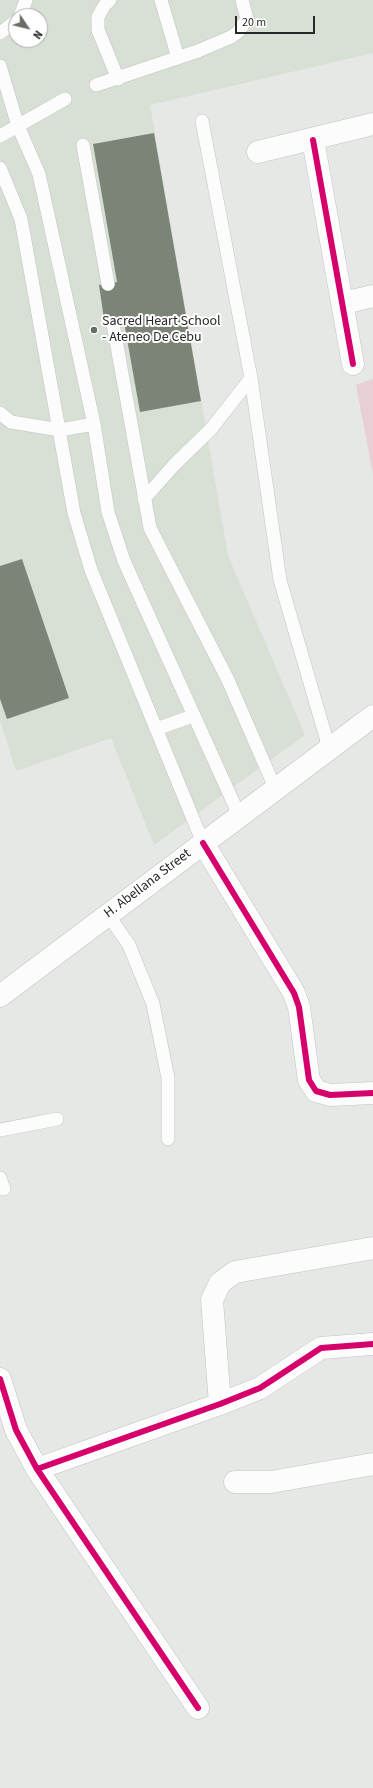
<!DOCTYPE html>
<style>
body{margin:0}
#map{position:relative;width:373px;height:1788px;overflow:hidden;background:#e5e8e4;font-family:"Source Sans 3",sans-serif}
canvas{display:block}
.north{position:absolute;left:8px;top:8px;width:40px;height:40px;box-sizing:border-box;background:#fff;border:1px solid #a9a9a8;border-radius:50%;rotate:125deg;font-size:11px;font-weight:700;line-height:16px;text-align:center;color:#272926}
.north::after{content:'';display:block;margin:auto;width:14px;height:18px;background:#6a6c68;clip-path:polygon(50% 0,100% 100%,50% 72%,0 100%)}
.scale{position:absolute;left:235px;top:16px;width:80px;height:18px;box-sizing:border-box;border:2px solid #272926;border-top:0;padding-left:5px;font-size:12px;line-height:14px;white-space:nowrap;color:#272926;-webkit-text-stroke:3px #fff;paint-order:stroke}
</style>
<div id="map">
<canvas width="373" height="1788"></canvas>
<div class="north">N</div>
<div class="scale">20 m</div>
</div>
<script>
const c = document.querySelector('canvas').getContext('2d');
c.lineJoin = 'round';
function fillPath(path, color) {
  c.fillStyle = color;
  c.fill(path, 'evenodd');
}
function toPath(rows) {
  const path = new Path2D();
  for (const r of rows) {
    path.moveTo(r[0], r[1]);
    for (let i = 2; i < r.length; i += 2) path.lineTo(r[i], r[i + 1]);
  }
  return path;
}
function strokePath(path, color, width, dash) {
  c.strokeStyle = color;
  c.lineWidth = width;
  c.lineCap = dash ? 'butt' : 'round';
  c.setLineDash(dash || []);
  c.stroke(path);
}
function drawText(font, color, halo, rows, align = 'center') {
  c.font = font + ' "Source Sans 3",sans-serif';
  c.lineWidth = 4;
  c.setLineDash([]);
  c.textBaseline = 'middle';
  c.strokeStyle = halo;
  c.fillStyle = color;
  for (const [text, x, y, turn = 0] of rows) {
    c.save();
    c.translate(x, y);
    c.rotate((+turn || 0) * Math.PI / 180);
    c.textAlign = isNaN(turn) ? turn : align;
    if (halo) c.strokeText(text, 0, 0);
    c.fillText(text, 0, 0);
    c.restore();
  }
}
fillPath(toPath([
 [0,0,373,0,373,53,150,105,228,556,305,735,154,845,111,738,16,771,0,720],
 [16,16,40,16,40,40,16,40]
]), '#d8dfd5');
fillPath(toPath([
 [373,379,373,474,356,385]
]), '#e7cfd5');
fillPath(toPath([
 [154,133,201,401,140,412,124,322,105,326,99,285,117,282,93,144],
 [22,559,69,698,7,719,0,699,0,566]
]), '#7c8478');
const lane = toPath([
 [110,0,104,6,98,17,98,30,118,79],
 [161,0,178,58],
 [20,16,26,0],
 [0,33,16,21],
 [0,66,18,126,39,174,94,424,108,512,124,561,239,815],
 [96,85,198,51,231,37,238,32,247,19,242,0],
 [202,121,251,378,280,580,329,748],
 [0,136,65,99],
 [83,145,108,284],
 [0,168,21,219,74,513,91,570,203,843],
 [113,324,150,528,228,680,275,788],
 [0,413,11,422,60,430,94,424],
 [144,499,174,465,211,429,251,378],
 [156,729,193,716],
 [108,915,129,945,153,1004,168,1078,168,1139],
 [0,1130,57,1119],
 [0,1178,4,1189]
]);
const street = toPath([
 [313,140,353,364],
 [258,152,373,124],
 [344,303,373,296],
 [203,843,294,993,299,1007,309,1080,316,1091,330,1095,373,1093],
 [0,1379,16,1430,37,1469,198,1708],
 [220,1404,212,1300,220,1283,235,1272,373,1248],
 [37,1469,220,1404,260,1388,321,1348,373,1344],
 [235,1482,271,1482,373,1464]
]);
const secondary = toPath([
 [0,996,373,716]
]);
strokePath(lane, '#c1c4c1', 14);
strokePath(street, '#c1c4c1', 23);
strokePath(secondary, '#c1c4c1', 23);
strokePath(lane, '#fbfcfb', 13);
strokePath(street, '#fbfcfb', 22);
strokePath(secondary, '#fbfcfb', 22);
strokePath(toPath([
 [313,140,353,364],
 [203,843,294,993,299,1007,309,1080,316,1091,330,1095,373,1093],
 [0,1379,16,1430,37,1469,198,1708],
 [37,1469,220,1404,260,1388,321,1348,373,1344]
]), '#d6006c', 6);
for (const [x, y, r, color] of [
 [94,330,4,"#6a6c68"]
]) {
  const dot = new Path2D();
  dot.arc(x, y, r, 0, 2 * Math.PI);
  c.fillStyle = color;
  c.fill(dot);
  strokePath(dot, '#fff', 1.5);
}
drawText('14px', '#272926', '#fff', [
 ["Sacred Heart School",102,322],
 ["- Ateneo De Cebu",102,338]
], 'left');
drawText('14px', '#272926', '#fff', [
 ["H. Abellana Street",148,884,-37]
]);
</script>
